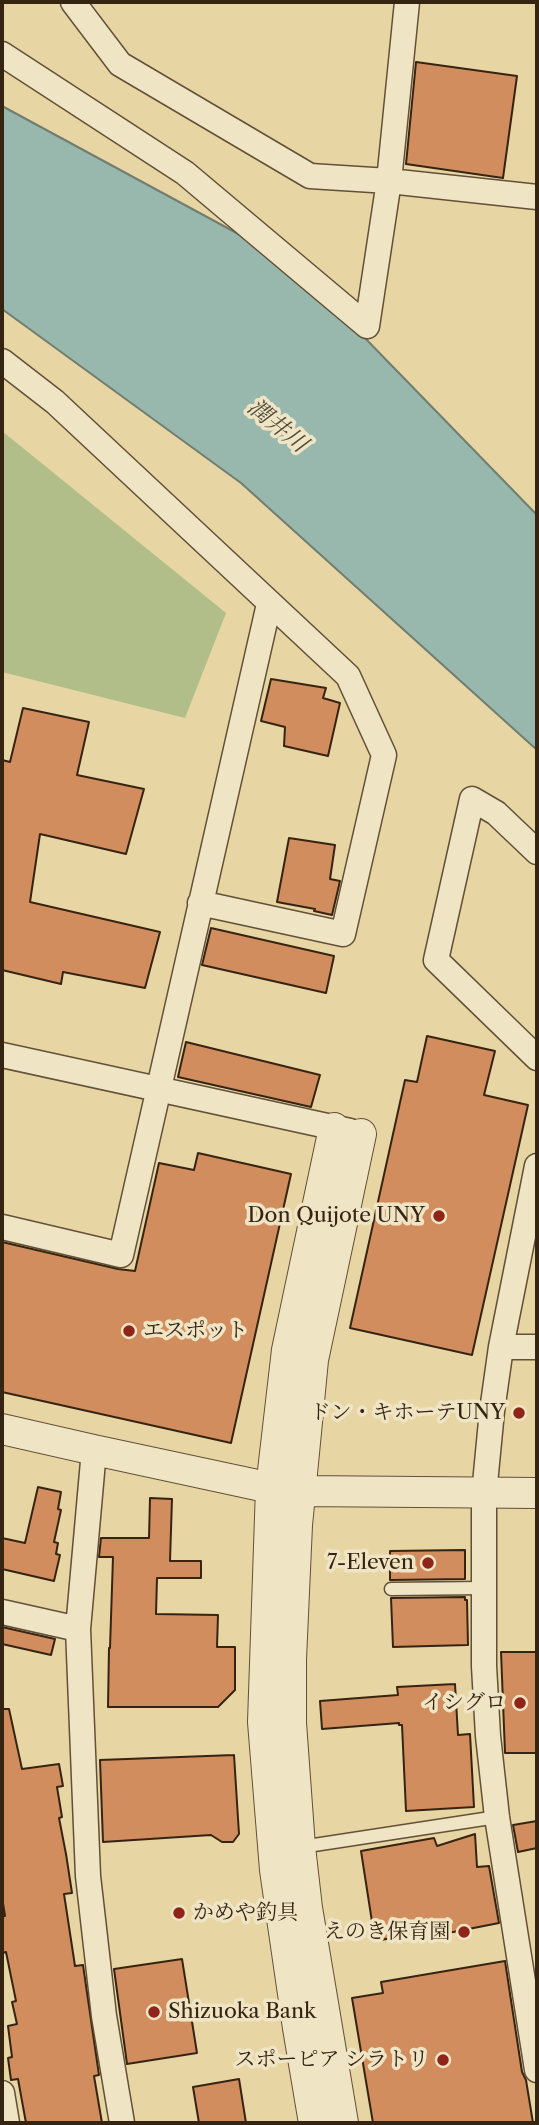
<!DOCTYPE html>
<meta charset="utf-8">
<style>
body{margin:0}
#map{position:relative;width:539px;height:2125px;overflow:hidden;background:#e7d5a4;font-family:"Libre Caslon Text",serif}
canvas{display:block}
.frame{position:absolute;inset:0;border:4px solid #362413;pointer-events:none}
</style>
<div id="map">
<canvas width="539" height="2125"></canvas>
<div class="frame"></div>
</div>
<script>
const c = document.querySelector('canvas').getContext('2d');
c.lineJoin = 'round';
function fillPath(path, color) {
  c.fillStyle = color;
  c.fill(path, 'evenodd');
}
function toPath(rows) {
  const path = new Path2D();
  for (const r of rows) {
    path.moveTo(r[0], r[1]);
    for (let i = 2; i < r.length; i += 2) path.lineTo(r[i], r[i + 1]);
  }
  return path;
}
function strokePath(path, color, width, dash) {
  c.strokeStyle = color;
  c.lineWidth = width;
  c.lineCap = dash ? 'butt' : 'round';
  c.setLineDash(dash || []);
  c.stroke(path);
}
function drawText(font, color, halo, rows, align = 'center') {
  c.font = font + ' "Libre Caslon Text","Noto Serif JP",serif';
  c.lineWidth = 7;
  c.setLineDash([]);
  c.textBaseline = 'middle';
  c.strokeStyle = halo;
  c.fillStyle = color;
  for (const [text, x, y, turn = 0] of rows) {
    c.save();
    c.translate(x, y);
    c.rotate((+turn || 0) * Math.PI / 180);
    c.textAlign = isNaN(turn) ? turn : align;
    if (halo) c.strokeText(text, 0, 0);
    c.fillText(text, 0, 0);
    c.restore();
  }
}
fillPath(toPath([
 [2,431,226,613,185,718,2,672]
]), '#b1be89');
const water = toPath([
 [2,106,292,263,537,515,537,750,241,483,2,309,2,106]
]);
fillPath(water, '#98b8ad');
strokePath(water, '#717d6f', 2);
const building = toPath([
 [416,62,517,76,503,178,406,164,416,62],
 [271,679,326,688,323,698,340,703,328,756,284,746,285,727,261,721,271,679],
 [23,708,89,722,77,775,144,789,126,854,40,834,30,902,160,932,145,988,63,972,61,984,2,970,2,760,10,762,23,708],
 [289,838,335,845,330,879,340,881,332,915,314,911,315,909,277,902,289,838],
 [211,928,334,956,326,993,202,965,211,928],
 [427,1036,495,1051,484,1095,528,1105,472,1355,350,1328,405,1080,417,1082,427,1036],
 [186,1042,320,1075,311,1107,178,1077,186,1042],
 [198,1153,291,1174,231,1443,2,1392,2,1242,118,1269,135,1271,159,1163,194,1170,198,1153],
 [38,1487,61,1492,58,1509,61,1510,54,1542,58,1543,56,1554,60,1555,54,1581,2,1569,2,1538,25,1543,38,1487],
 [150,1498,172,1499,170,1561,201,1561,201,1578,157,1578,156,1614,218,1615,217,1647,235,1647,235,1690,218,1707,108,1707,109,1648,110,1648,113,1557,99,1557,101,1538,149,1538,150,1498],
 [465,1550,465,1579,390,1580,390,1551,465,1550],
 [465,1597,465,1600,467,1600,468,1645,393,1647,391,1598,465,1597],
 [2,1627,55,1639,51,1655,2,1644,2,1627],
 [501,1652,537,1652,537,1753,505,1753,501,1652],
 [455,1684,458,1735,470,1734,474,1807,406,1811,402,1725,399,1725,399,1723,322,1729,320,1701,398,1695,397,1687,455,1684],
 [2,1709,9,1709,22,1769,59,1764,63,1786,57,1787,62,1817,59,1818,66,1854,72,1893,64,1894,75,1966,83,1965,99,2075,94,2076,102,2123,26,2123,18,2079,11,2080,8,2058,12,2057,8,2026,17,2024,12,2002,16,2001,6,1952,2,1953,2,1916,5,1916,2,1897,2,1709],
 [234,1755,239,1834,233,1842,222,1842,211,1835,103,1842,100,1760,234,1755],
 [537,1821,537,1848,518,1852,513,1825,537,1821],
 [475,1834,477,1867,489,1866,499,1923,438,1935,437,1930,375,1941,361,1851,434,1838,437,1846,475,1834],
 [182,1959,197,2053,127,2064,114,1969,182,1959],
 [505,1961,522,2072,526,2080,533,2123,373,2123,352,1998,383,1993,381,1982,505,1961],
 [239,2079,246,2123,199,2123,193,2087,239,2079]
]);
fillPath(building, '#d18d5d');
strokePath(building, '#362413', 2);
const service = toPath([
 [391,1589,484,1588],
 [301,1847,497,1817]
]);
const minor = toPath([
 [73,2,120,64,310,176,389,181,537,197],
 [2,54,185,173,367,326],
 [367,326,389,181,407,2],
 [2,361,55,402,348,676,384,755,343,934,200,903],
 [537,852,496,813,472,799,436,960,537,1058],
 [2,1055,350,1131],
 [537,1166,501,1347,492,1411,484,1494,484,1666,488,1736,497,1817,537,2070],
 [2,1227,121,1255,269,604],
 [501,1347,537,1347],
 [94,1450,78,1629,88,1876,104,2016,122,2123],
 [2,1612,78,1629],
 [2,2093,7,2123]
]);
const tertiary = toPath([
 [2,1429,94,1450,271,1488,301,1491,537,1493],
 [314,2123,298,2028,275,1870,263,1722,271,1488,287,1350,334,1128],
 [343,2123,307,1908,300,1847,291,1723,291,1659,297,1525,313,1360,361,1134]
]);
strokePath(service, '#625037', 15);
strokePath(minor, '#625037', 27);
strokePath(tertiary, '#625037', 32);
strokePath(service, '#efe4c4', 12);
strokePath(minor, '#efe4c4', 24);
strokePath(tertiary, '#efe4c4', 30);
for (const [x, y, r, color] of [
 [439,1216,7,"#8f2418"],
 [129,1331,7,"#8f2418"],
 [519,1413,7,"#8f2418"],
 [428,1563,7,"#8f2418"],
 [520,1703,7,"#8f2418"],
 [179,1913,7,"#8f2418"],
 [464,1932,7,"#8f2418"],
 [154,2012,7,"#8f2418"],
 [443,2060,7,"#8f2418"]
]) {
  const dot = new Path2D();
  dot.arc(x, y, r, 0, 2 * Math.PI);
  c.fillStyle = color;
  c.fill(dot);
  strokePath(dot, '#efe4c4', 2.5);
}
drawText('21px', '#362413', '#efe4c4', [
 ["Don Quijote UNY",425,1216],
 ["エスポット",143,1331,"left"],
 ["ドン・キホーテUNY",505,1413],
 ["7-Eleven",414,1563],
 ["イシグロ",506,1703],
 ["かめや釣具",193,1913,"left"],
 ["えのき保育園",450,1932],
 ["Shizuoka Bank",168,2012,"left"],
 ["スポーピア シラトリ",429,2060]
], 'right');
drawText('italic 23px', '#4e493a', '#efe4c4', [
 ["潤井川",277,426,39]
]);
</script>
